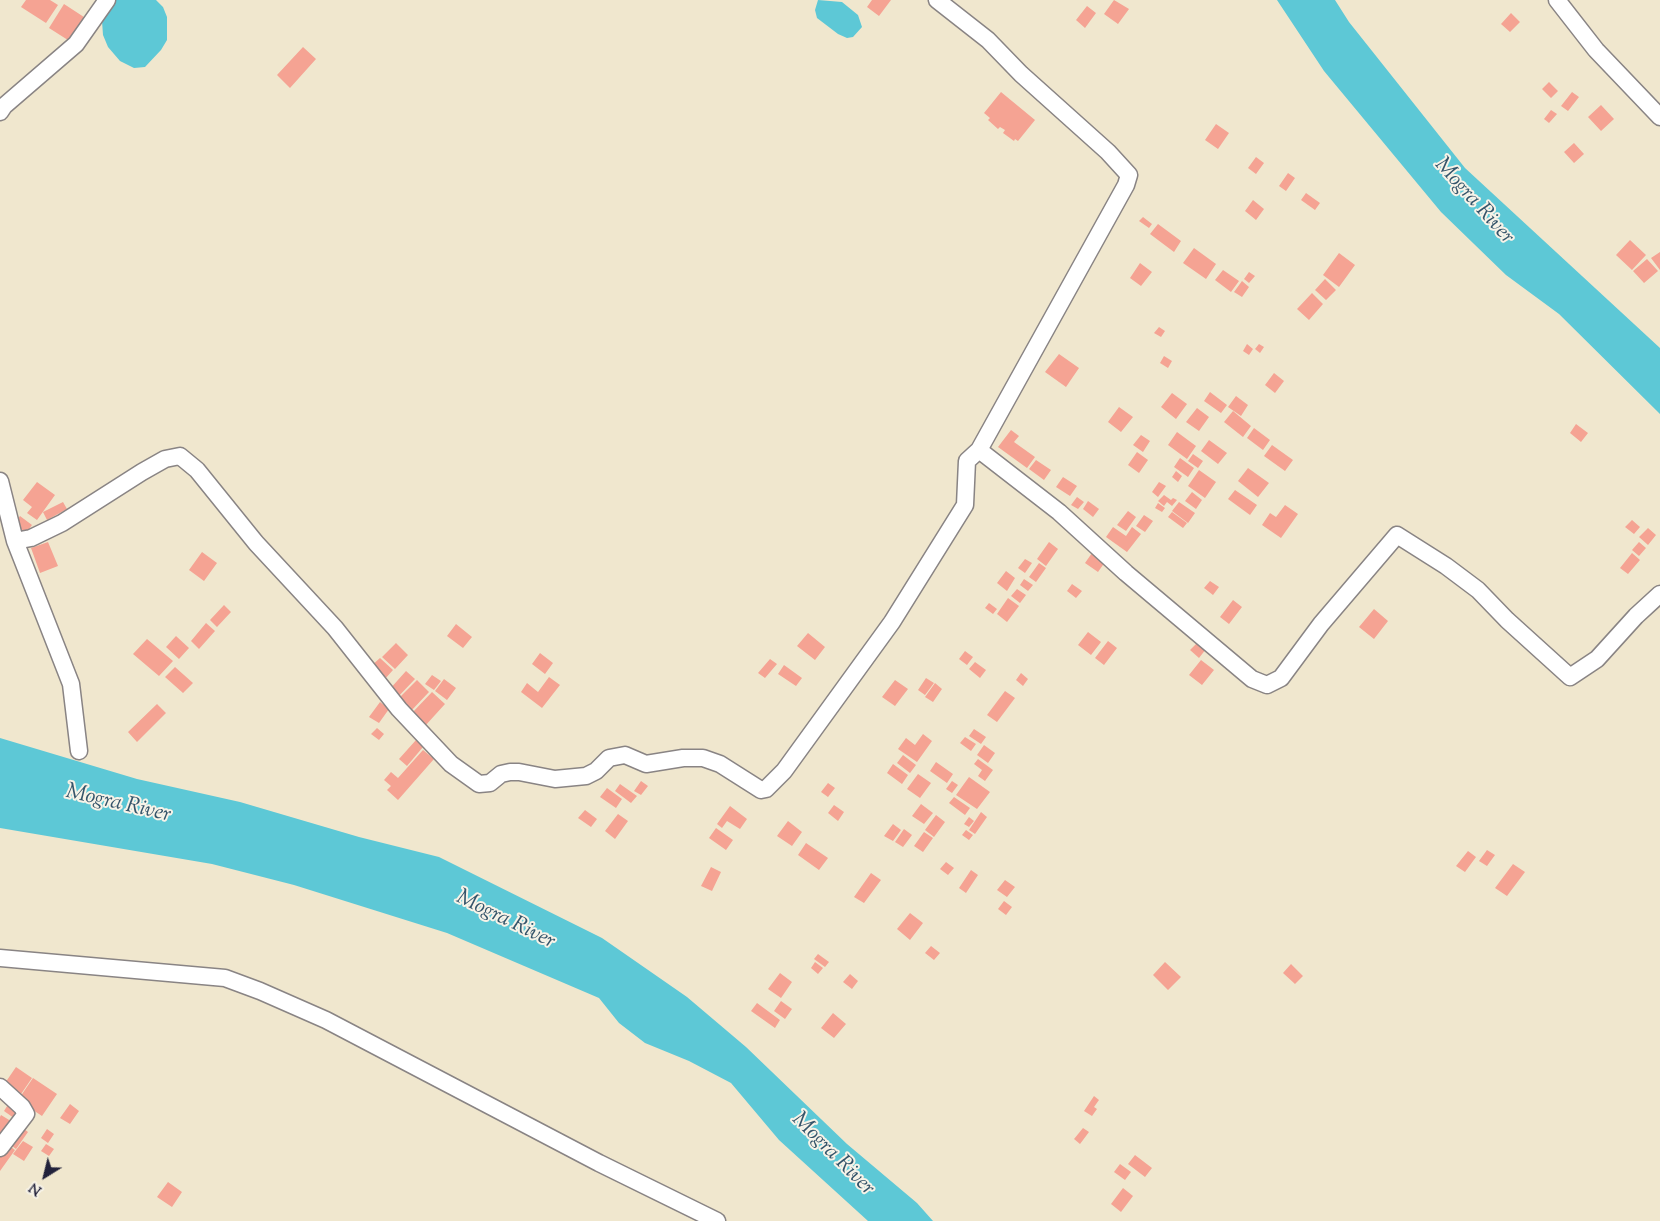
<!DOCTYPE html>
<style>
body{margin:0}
#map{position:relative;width:1660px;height:1221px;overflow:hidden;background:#f0e7ce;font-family:"Sorts Mill Goudy",serif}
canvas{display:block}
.north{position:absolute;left:20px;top:1151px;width:50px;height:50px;-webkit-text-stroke:4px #f7f3e8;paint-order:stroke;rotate:216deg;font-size:14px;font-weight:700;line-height:20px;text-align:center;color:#22223b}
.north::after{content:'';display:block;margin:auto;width:18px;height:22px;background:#22223b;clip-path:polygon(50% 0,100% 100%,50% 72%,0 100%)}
</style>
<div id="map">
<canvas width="1660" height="1221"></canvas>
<div class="north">N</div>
</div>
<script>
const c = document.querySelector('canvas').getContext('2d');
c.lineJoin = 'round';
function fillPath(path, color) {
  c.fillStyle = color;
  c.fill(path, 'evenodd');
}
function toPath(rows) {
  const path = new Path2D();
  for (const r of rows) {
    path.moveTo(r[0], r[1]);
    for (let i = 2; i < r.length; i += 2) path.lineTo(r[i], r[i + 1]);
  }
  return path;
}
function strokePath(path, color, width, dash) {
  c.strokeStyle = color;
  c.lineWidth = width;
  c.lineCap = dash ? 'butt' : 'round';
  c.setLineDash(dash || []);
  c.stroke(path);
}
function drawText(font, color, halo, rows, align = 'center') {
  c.font = font + ' "Sorts Mill Goudy",serif';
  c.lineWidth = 4;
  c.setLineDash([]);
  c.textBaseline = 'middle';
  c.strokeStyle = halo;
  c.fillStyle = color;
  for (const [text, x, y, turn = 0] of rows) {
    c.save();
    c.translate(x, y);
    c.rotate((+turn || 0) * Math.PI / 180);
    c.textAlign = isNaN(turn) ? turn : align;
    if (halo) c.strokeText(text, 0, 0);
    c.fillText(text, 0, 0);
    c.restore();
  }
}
fillPath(toPath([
 [111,0,156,0,163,7,167,17,167,40,161,50,145,67,134,68,120,61,108,47,103,35,102,21],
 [818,0,842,2,858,15,862,27,853,37,847,38,838,34,817,18,815,10],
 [1277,0,1335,0,1349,22,1465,168,1660,348,1660,414,1559,314,1506,275,1441,212,1324,71],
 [0,738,137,779,240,802,359,837,439,857,602,938,687,997,746,1047,847,1144,917,1203,933,1221,868,1221,779,1140,731,1083,689,1061,645,1043,619,1023,599,998,447,933,294,885,212,864,0,828]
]), '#5dc8d6');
fillPath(toPath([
 [26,0,50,0,58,5,46,23,21,7],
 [872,0,891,0,879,16,867,7],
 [1114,0,1129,9,1118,24,1104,14],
 [64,4,87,19,71,42,49,28],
 [1087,6,1096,13,1085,28,1076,20],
 [1511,13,1520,22,1510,32,1501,24],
 [303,47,316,59,290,88,277,75],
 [1549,82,1558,91,1551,98,1542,89],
 [1001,92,1035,120,1018,141,1015,139,1014,141,1003,133,1005,130,1000,127,998,129,988,120,990,118,984,113],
 [1572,92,1579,97,1568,111,1561,106],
 [1601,105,1614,119,1601,131,1588,117],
 [1551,110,1557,114,1549,123,1544,119],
 [1216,124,1229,133,1218,149,1205,140],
 [1574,143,1584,154,1574,163,1564,152],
 [1256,157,1264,163,1256,174,1248,168],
 [1288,173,1295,178,1286,191,1279,186],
 [1306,193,1320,203,1315,210,1301,200],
 [1253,200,1264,209,1256,220,1245,211],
 [1143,217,1152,224,1149,228,1139,221],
 [1158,224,1181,241,1174,252,1150,234],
 [1630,240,1646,255,1632,270,1616,255],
 [1194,248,1216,264,1206,279,1183,263],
 [1660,252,1660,270,1651,258],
 [1339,253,1355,265,1339,287,1323,275],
 [1647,259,1658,271,1644,283,1633,271],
 [1140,263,1152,272,1141,286,1130,278],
 [1223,270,1239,281,1231,292,1215,280],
 [1249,272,1255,276,1249,283,1244,279],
 [1325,279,1336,290,1326,300,1315,290],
 [1242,281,1249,287,1242,297,1234,292],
 [1312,293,1323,304,1309,320,1297,309],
 [1159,327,1165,331,1161,337,1154,333],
 [1247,344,1253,349,1249,355,1243,351],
 [1259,344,1264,347,1260,353,1255,349],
 [1059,354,1079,368,1066,387,1045,372],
 [1164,356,1172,361,1168,368,1160,363],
 [1274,373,1284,381,1275,393,1265,385],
 [1210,392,1227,405,1221,413,1204,401],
 [1172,393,1187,404,1176,419,1161,407],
 [1236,396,1248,405,1241,416,1228,407],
 [1119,407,1133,417,1121,432,1108,422],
 [1197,408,1209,417,1199,431,1186,422],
 [1233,411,1251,426,1243,437,1224,422],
 [1576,424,1588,433,1581,442,1570,433],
 [1254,428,1270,440,1263,450,1247,438],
 [1011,430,1019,436,1014,442,1035,457,1027,468,998,447],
 [1177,432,1196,446,1187,459,1168,445],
 [1141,435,1150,441,1143,452,1133,445],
 [1209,440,1227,453,1218,464,1201,451],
 [1272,445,1293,460,1285,471,1264,456],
 [1137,452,1148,460,1139,473,1128,465],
 [1193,454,1203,461,1198,468,1188,461],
 [1180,458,1194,468,1188,477,1174,467],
 [1036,460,1051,470,1044,480,1029,469],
 [1248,468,1269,483,1258,497,1238,481],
 [1199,470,1216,482,1205,498,1188,486],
 [1176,471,1182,476,1178,482,1172,477],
 [1063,477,1077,486,1070,496,1056,487],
 [37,482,55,495,37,520,27,513,32,507,23,500],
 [1159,482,1166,486,1158,497,1152,492],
 [1235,490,1257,505,1250,515,1228,499],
 [1192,492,1202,500,1196,509,1185,501],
 [1164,495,1171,500,1173,498,1177,500,1172,506,1167,502,1164,506,1158,501],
 [1077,497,1084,502,1078,509,1071,505],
 [1088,501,1099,509,1093,517,1083,509],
 [63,502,67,509,47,520,43,512],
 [1179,502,1195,513,1188,523,1172,511],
 [1158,503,1165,508,1162,512,1155,508],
 [1285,505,1298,514,1281,538,1262,525,1270,513,1276,517],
 [1128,511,1136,517,1126,531,1117,525],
 [1172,512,1187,523,1183,528,1168,517],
 [1144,515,1153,521,1145,532,1136,526],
 [20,516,32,525,26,533,14,524],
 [1632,520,1640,527,1634,534,1625,527],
 [1113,527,1126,536,1132,527,1141,534,1127,552,1106,537],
 [1648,528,1656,535,1648,545,1639,537],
 [48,542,58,566,40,573,31,548],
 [1049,542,1058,549,1046,566,1037,559],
 [1639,542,1646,548,1639,556,1632,550],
 [202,552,217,563,204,581,189,570],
 [1092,553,1105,562,1098,572,1085,563],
 [1632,553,1640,560,1628,574,1620,568],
 [1025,559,1032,563,1025,573,1018,568],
 [1039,563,1046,568,1036,582,1029,577],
 [1006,571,1015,578,1007,591,997,583],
 [1024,579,1033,585,1028,591,1020,585],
 [1210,581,1219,587,1213,595,1204,588],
 [1072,584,1082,591,1076,598,1067,591],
 [1017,589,1026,595,1020,603,1011,596],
 [1008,598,1019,606,1007,622,997,614],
 [1233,600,1242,607,1229,624,1220,617],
 [989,603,997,609,993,614,985,608],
 [224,605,231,612,217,627,210,620],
 [1374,609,1388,621,1374,639,1359,627],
 [206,623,215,631,199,649,191,641],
 [456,624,472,637,463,648,447,636],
 [1088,632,1101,642,1091,655,1078,645],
 [808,633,825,647,815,660,797,646],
 [176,636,189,648,179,659,166,647],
 [147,639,173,661,159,676,133,654],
 [1108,641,1117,648,1104,665,1095,658],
 [396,643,408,655,395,669,382,657],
 [1197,643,1206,649,1199,658,1190,650],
 [965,651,973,657,967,665,959,659],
 [540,653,553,663,545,674,532,664],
 [380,658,393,670,384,680,370,667],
 [770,659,777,664,765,678,758,673],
 [1201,660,1214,670,1202,685,1189,675],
 [975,662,986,670,980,678,969,669],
 [784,665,802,678,796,686,778,674],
 [175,667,193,683,183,693,165,677],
 [406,671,415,679,397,698,389,690],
 [1021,673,1028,679,1023,686,1016,680],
 [432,675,441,681,434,690,425,684],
 [549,677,560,685,542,708,521,692,527,683,538,692],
 [926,678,934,683,925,695,918,690],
 [444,679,456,688,447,700,435,691],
 [417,680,429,692,411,711,398,699],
 [895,680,908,689,895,706,882,697],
 [935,683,942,689,933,702,925,697],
 [1005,691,1015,698,997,722,987,715],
 [432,692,445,704,425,726,412,713],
 [380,702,389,709,379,723,369,717],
 [157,704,166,713,137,742,128,732],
 [377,728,384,734,379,740,371,734],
 [974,729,986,737,981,744,969,736],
 [923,734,932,741,917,762,898,749,906,738,915,745],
 [965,737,976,744,971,751,960,743],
 [416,740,423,747,407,766,399,759],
 [984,745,995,753,988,763,977,755],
 [423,750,434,759,398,800,387,790,391,786,384,780,391,772,398,778],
 [903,755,916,765,910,773,897,763],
 [978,759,993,770,985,781,978,776,982,770,974,764],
 [936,762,953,774,947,783,930,771],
 [893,764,908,775,902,784,887,773],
 [918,774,931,783,920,798,907,789],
 [969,777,990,792,977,809,956,795],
 [641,781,648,786,641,795,634,791],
 [952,781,958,785,952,793,946,789],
 [828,783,835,788,828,797,821,792],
 [620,784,637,796,631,803,615,791],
 [607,788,622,799,616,808,600,797],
 [954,797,970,808,965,815,949,803],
 [921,804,933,813,924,824,912,816],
 [834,805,844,812,838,821,828,813],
 [730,806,747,819,740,829,727,821,722,828,717,824],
 [585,810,597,819,591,827,578,818],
 [981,812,987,817,975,834,969,830],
 [618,814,628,821,615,839,605,831],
 [936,815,945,822,934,837,925,830],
 [969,817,974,821,969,827,964,824],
 [788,821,802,832,792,846,777,836],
 [893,824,901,830,893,841,884,836],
 [716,828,733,840,726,850,709,838],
 [904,829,912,835,903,847,895,842],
 [966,830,973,835,969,840,962,835],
 [924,832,933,838,923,852,914,846],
 [806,843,828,858,819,870,798,855],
 [1487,850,1495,855,1487,866,1479,861],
 [1468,851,1476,857,1465,872,1456,866],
 [946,862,954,868,948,875,940,869],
 [1513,864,1525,872,1507,896,1495,888],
 [711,867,721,872,712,891,701,886],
 [971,870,978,875,966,893,959,888],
 [871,873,881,880,864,903,854,897],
 [1005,880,1015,887,1007,897,997,890],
 [1004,901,1012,907,1006,915,998,909],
 [910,913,923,923,910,940,897,929],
 [931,946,940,953,934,960,925,953],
 [818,954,829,962,825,967,814,959],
 [815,962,823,968,818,974,811,968],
 [1165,962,1181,977,1168,990,1153,975],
 [1291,964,1303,976,1295,984,1283,973],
 [780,973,792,982,781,998,768,989],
 [850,974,858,981,852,989,843,982],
 [781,1001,792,1009,785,1019,774,1011],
 [757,1003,780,1020,775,1028,751,1011],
 [833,1013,846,1024,834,1038,821,1028],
 [16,1067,32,1078,19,1097,3,1086],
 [33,1078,57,1094,42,1116,18,1100],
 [1094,1096,1099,1100,1094,1107,1097,1109,1092,1116,1084,1111],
 [9,1103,24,1113,18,1121,4,1111],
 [70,1104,79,1111,70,1124,60,1118],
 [1,1115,14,1123,0,1137,0,1117],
 [20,1126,28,1132,16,1149,8,1143],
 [1083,1128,1089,1132,1080,1144,1074,1139],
 [47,1129,54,1134,48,1143,41,1138],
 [23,1141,33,1147,24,1161,13,1154],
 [6,1143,15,1150,0,1171,0,1152],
 [46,1144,54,1149,49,1156,41,1151],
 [1135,1155,1152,1168,1145,1177,1128,1164],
 [1120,1164,1131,1172,1125,1180,1114,1172],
 [168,1182,182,1192,172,1207,157,1197],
 [1123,1188,1133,1196,1121,1212,1111,1204]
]), '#f5a393');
const minor = toPath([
 [1557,0,1596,50,1660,117],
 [0,112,4,106,76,44,107,0],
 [979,450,1059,512,1126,573,1252,679,1267,685,1281,678,1321,624,1397,535,1446,566,1478,590,1507,620,1570,677,1597,659,1636,616,1660,594],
 [0,481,15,541,71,684,79,751],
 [15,541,31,538,62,523,142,472,165,459,180,456,197,470,256,543,335,628,399,709,451,764,479,784,490,783,501,774,510,772,519,772,555,779,586,776,596,771,609,758,625,755,646,764,683,758,703,758,720,764,761,790,766,789,784,771,892,622,965,505,967,461,979,450,1126,185,1129,175,1108,152,1021,74,988,40,937,0],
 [0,958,225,978,260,991,326,1020,599,1163,717,1221],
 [0,1087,22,1107,26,1114,0,1148]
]);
strokePath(minor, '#898484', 19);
strokePath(minor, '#fff', 16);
drawText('italic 22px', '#34546a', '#f7f3e8', [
 ["Mogra River",1473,202,48],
 ["Mogra River",118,805,13],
 ["Mogra River",505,921,26],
 ["Mogra River",832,1155,45]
]);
</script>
